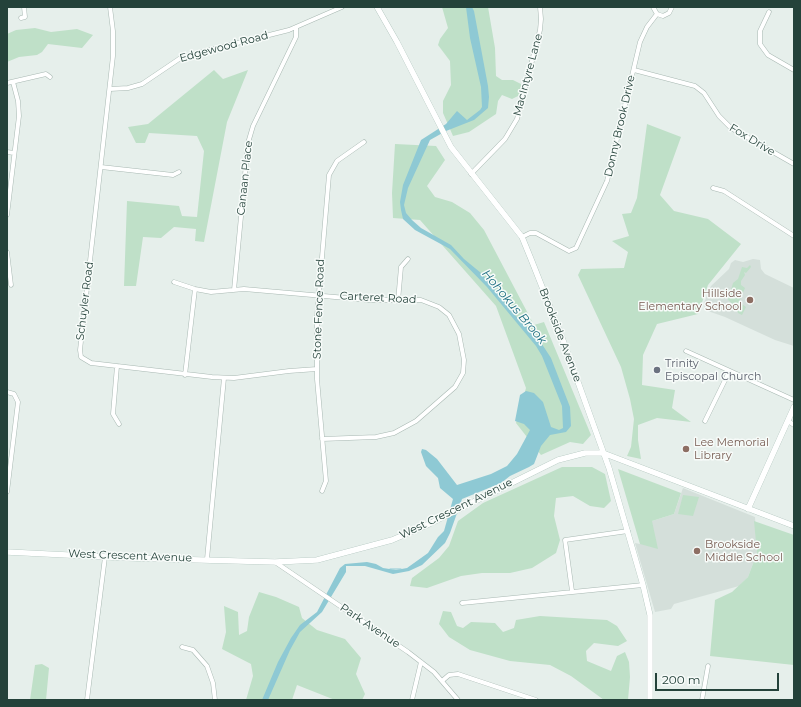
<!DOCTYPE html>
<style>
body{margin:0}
#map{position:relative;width:801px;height:707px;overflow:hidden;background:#e6efeb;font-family:Montserrat,sans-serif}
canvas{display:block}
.frame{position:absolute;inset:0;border:8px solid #24423a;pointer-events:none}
.scale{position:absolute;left:655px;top:673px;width:124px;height:18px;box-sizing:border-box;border:2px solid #24423a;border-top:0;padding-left:5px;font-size:12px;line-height:14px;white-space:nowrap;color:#24423a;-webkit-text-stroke:3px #f7fbf9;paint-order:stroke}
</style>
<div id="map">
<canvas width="801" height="707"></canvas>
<div class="frame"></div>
<div class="scale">200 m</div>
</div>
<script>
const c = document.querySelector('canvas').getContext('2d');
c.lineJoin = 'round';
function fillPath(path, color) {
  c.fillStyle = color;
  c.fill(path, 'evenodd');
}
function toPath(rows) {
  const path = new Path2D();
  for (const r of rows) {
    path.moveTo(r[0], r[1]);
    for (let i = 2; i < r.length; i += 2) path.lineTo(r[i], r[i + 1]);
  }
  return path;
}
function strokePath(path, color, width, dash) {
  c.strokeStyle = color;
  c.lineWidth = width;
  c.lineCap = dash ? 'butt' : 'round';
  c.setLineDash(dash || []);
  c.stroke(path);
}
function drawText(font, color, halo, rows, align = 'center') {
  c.font = font + ' Montserrat,sans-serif';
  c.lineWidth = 3;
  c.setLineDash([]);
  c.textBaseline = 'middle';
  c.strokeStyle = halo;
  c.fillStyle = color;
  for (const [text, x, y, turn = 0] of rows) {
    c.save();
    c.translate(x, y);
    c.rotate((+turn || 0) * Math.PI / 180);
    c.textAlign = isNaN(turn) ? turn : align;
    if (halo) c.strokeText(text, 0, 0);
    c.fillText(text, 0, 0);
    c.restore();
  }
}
fillPath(toPath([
 [753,259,760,260,761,269,765,274,794,288,794,346,775,340,725,317,705,310,704,303,711,286,729,269,731,263,735,260,743,262],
 [683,488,755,517,757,553,748,577,739,586,674,604,671,609,655,612,635,543,640,544,652,521,674,514]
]), '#d4dfda');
fillPath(toPath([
 [442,7,488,7,495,48,496,76,502,80,513,80,521,84,522,94,512,99,502,95,498,101,496,114,469,132,453,136,443,113,443,101,451,85,450,61,438,45,440,39,448,28],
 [35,28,51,32,77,29,93,35,82,48,48,44,42,52,37,55,19,57,7,62,7,34,16,30],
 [214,70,223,79,248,70,227,122,204,242,195,241,196,229,174,227,161,238,143,237,136,286,124,286,127,201,179,206,182,216,197,217,204,151,197,136,149,133,145,143,136,143,128,127,148,124],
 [647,124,681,137,660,195,674,211,708,219,741,244,708,285,698,314,657,324,643,355,642,385,675,390,672,408,691,422,657,418,638,425,638,440,641,459,627,456,631,447,634,419,630,399,621,367,578,275,581,269,624,268,628,252,612,241,629,236,622,214,631,213,637,198],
 [395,144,436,146,445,160,427,186,435,197,452,202,470,213,484,230,534,325,544,322,591,435,583,444,570,442,541,455,516,423,526,388,496,306,420,220,393,218,392,193],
 [750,265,751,267,746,273,744,272,745,275,741,281,741,285,745,288,739,302,746,307,742,315,738,313,735,306,728,300,733,283,738,279,742,267,747,268],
 [562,467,592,467,605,474,611,501,604,508,590,506,573,496,556,498,554,516,560,540,556,553,532,568,510,573,482,573,461,576,427,588,410,586,412,578,439,558,449,546,458,521,483,503],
 [618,469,681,493,674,514,652,521,658,549,640,544],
 [683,495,699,497,693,516,678,514],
 [754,521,794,535,794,665,710,656,715,600,732,592,748,577,757,553],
 [259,592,276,597,299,607,302,618,317,630,345,639,361,658,356,674,365,694,362,700,335,700,297,685,292,700,246,700,253,676,251,664,222,649,226,632,224,606,238,612,239,635,247,631,249,617],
 [443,611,451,612,457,626,463,628,471,622,495,623,503,632,514,628,516,620,540,616,607,620,617,626,627,641,618,646,594,643,586,651,587,661,611,671,617,656,625,652,629,662,630,677,628,700,604,700,571,676,550,665,510,661,470,650,449,637,439,624],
 [42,664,49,668,46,700,30,700,35,665]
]), '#bfe0c8');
fillPath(toPath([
 [466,7,472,7,474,11,488,86,489,97,488,108,474,120,446,131,430,140,408,188,404,205,406,213,412,220,421,228,451,245,464,259,481,273,520,321,536,335,551,358,570,407,571,426,566,432,550,435,541,446,534,464,529,467,510,476,501,483,462,499,450,533,445,543,422,565,409,571,393,574,365,566,346,566,346,572,322,612,300,632,290,650,268,700,262,700,278,662,291,638,300,625,317,612,340,568,345,564,367,562,376,564,383,568,396,570,407,568,428,553,438,537,444,531,453,499,440,488,438,478,426,466,421,452,422,449,426,450,437,459,457,485,491,474,507,466,517,454,530,430,524,424,515,421,520,395,526,391,534,393,543,402,551,427,559,430,563,428,562,406,542,356,536,346,487,287,450,249,415,230,403,219,401,210,400,202,403,185,421,140,446,124,457,111,467,120,480,110,482,107,481,87,470,38]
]), '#8ec9d4');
strokePath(toPath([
 [390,569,401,569]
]), '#8ec9d4', 1);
const street = toPath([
 [110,7,113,31,113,56,80,350,81,357,91,363,212,377,234,378,289,371,317,369],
 [653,7,657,14,663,16,669,13,672,7],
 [769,12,760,31,760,44,768,55,794,70],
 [21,18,25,17,24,7],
 [634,70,695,86,704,93,719,116,731,128,794,164],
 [7,83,46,74,50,77],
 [110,89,128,88,142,84,182,57,289,30,342,7],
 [7,152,14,153],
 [101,167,173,175,179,172],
 [471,174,505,139,517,119,540,30,541,19,540,7],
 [713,188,724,191,794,236],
 [7,215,19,116,18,101,13,82],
 [522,237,530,233,536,233,569,251,576,248,607,181,640,42,647,27,657,14],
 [7,252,11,285],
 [174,282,195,289,211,292,244,289,369,300,421,300,439,307,449,315,459,334,464,360,463,373,455,387,416,421,394,433,376,437,322,439],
 [234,290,248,143,253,126,296,37,296,28],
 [398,301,401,267,408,259],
 [686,351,794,400],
 [117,366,113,414,119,424],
 [185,375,195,289],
 [7,392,14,394,18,402,7,492],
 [705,421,729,372],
 [788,421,794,425],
 [322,491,326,481,317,379,317,316,329,175,337,161,364,142],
 [207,559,224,378],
 [275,562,408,652,434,672,458,700],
 [572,591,565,540,628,531],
 [462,603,643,585],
 [182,647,193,650,207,666,213,683,215,700],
 [442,681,449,675,458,674,536,700],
 [87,700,105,557],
 [412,700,421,662],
 [702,700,708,666]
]);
const secondary = toPath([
 [377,7,397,42,451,147,522,237,531,259,560,332,609,468,643,585,650,615,650,700],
 [748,509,794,407],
 [7,552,128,558,275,562,317,560,392,540,425,526,558,460,585,453,603,453,794,526]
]);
strokePath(street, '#a8b8b2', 5);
strokePath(secondary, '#a4bbb3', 6);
strokePath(street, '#fff', 4);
strokePath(secondary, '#fff', 5.5);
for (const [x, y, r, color] of [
 [750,300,4,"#8d6e63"],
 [657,370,4,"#6b7280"],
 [686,449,4,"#8d6e63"],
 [697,551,4,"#8d6e63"]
]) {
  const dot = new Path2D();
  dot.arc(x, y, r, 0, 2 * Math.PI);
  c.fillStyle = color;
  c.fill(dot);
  strokePath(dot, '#f7fbf9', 1.5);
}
drawText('11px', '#24423a', '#f7fbf9', [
 ["Edgewood Road",224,47,-15],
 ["MacIntyre Lane",528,75,-75],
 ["Donny Brook Drive",620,126,-77],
 ["Fox Drive",752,140,31],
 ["Canaan Place",245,178,-84],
 ["Carteret Road",378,298,3],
 ["Schuyler Road",85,301,-83],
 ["Stone Fence Road",319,309,-88],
 ["Brookside Avenue",560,335,69],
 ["West Crescent Avenue",456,509,-26],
 ["West Crescent Avenue",130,556,2],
 ["Park Avenue",370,626,34]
]);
drawText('11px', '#785e54', '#f7fbf9', [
 ["Hillside",742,294,"right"],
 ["Elementary School",742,307,"right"],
 ["Lee Memorial",694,443],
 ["Library",694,456],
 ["Brookside",705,545],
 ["Middle School",705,558]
], 'left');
drawText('11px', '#5b616d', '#f7fbf9', [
 ["Trinity",665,364],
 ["Episcopal Church",665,377]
], 'left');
drawText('italic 12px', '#1c6f80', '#f7fbf9', [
 ["Hohokus Brook",514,307,50]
]);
</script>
